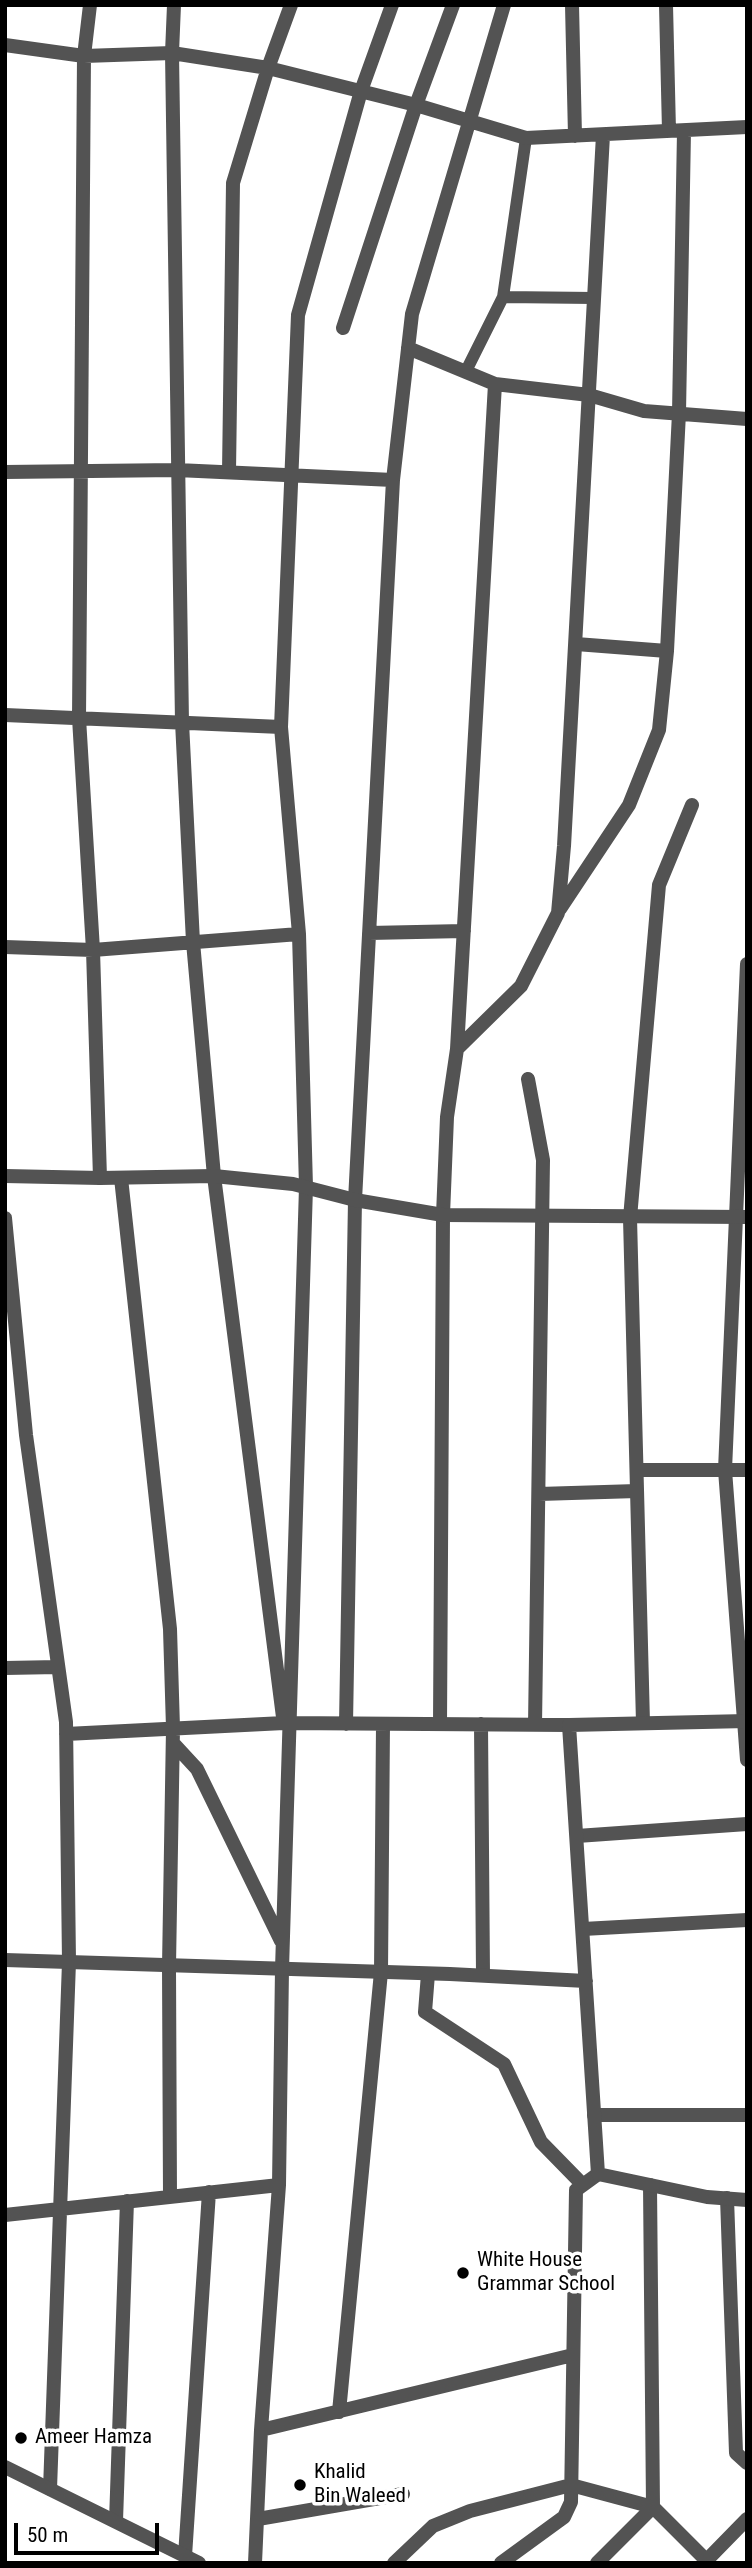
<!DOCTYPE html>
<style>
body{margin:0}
#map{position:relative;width:752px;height:2568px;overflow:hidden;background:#fff;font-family:"Roboto Condensed",sans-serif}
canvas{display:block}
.frame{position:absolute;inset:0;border:7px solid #000;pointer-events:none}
.scale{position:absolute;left:14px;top:2523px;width:145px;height:32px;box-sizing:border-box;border:4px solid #000;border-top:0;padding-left:9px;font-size:21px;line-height:24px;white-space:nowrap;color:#000;-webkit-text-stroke:5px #fff;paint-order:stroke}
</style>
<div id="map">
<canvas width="752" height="2568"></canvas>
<div class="frame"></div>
<div class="scale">50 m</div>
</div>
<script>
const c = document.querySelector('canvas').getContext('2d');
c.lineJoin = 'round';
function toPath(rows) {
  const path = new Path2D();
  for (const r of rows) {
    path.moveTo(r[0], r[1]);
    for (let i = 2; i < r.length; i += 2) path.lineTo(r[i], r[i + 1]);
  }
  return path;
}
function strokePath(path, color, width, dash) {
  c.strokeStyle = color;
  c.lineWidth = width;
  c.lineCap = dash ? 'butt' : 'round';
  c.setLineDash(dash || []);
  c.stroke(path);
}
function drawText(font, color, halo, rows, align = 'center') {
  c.font = font + ' "Roboto Condensed",sans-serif';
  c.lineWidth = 7;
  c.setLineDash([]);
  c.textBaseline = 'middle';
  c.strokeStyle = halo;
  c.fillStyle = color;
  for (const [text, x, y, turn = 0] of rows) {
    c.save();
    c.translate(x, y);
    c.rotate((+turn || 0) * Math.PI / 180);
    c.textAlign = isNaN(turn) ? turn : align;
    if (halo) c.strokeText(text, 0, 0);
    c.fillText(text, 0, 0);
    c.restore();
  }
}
strokePath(toPath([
 [503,297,594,298],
 [466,371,503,297,526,138]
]), '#535353', 12);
strokePath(toPath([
 [90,5,84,56,79,718,93,950,100,1178],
 [174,5,172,53,182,722,193,942,214,1176,283,1717],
 [572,5,575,136],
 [666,5,669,131],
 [5,45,84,56,172,53,268,68,416,105,526,138,747,127],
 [343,328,416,105,453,5],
 [408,348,495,384,589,395,644,411,747,419],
 [5,472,177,470,393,480],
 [229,472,233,183,268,68,291,5],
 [667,651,679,413,684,131],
 [5,715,281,727],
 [560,909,629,805,659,730,667,651,576,644],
 [369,933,464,931],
 [5,947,93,950,299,934],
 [747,964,725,1470,747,1760],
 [457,1049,495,384],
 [528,1079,543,1160,535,1725],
 [121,1178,170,1629,173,1728,169,1966,170,2197],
 [5,1218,26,1435,66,1722,69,1962,50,2489],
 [637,1470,747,1470],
 [539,1494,637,1491],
 [5,1668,58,1667],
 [643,1723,630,1218,659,885,692,805],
 [346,1724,355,1200,393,480,412,314,504,5],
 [440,1724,443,1215,447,1117,457,1049,521,986,558,913,564,846,603,135],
 [481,1724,483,1975],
 [66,1734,284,1723,569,1725],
 [173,1743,197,1769,281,1941],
 [577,1836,747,1824],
 [583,1929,747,1920],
 [428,1974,425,2012,504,2064,541,2142,583,2185],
 [594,2115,747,2115],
 [727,2198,736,2453,747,2463],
 [5,2215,279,2185],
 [339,2412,381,1972,383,1724],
 [261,2430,573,2355],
 [258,2519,403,2494],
 [116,2521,127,2201],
 [185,2556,209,2192],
 [255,2563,261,2430,279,2185,282,1969,306,1187,299,934,281,727,298,315,361,91,392,5],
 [394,2563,433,2526,470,2511,571,2485,653,2507,709,2563],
 [501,2563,564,2517,571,2502,576,2190,598,2174],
 [597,2563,653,2507,650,2185],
 [704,2563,747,2519]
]), '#535353', 14);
strokePath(toPath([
 [5,1176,100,1178,214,1176,293,1184,355,1200,443,1215,747,1217],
 [747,1721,569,1725,598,2174,707,2197,747,2200],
 [5,1960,450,1974,586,1981],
 [5,2467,199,2563]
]), '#535353', 14);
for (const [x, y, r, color] of [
 [463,2273,7,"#000"],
 [21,2438,7,"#000"],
 [300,2485,7,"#000"]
]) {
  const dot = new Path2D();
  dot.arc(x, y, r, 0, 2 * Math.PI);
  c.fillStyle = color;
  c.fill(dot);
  strokePath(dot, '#fff', 2.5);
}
drawText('21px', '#000', '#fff', [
 ["White House",477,2261],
 ["Grammar School",477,2285],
 ["Ameer Hamza",35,2438],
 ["Khalid",314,2473],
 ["Bin Waleed",314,2497]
], 'left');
</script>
